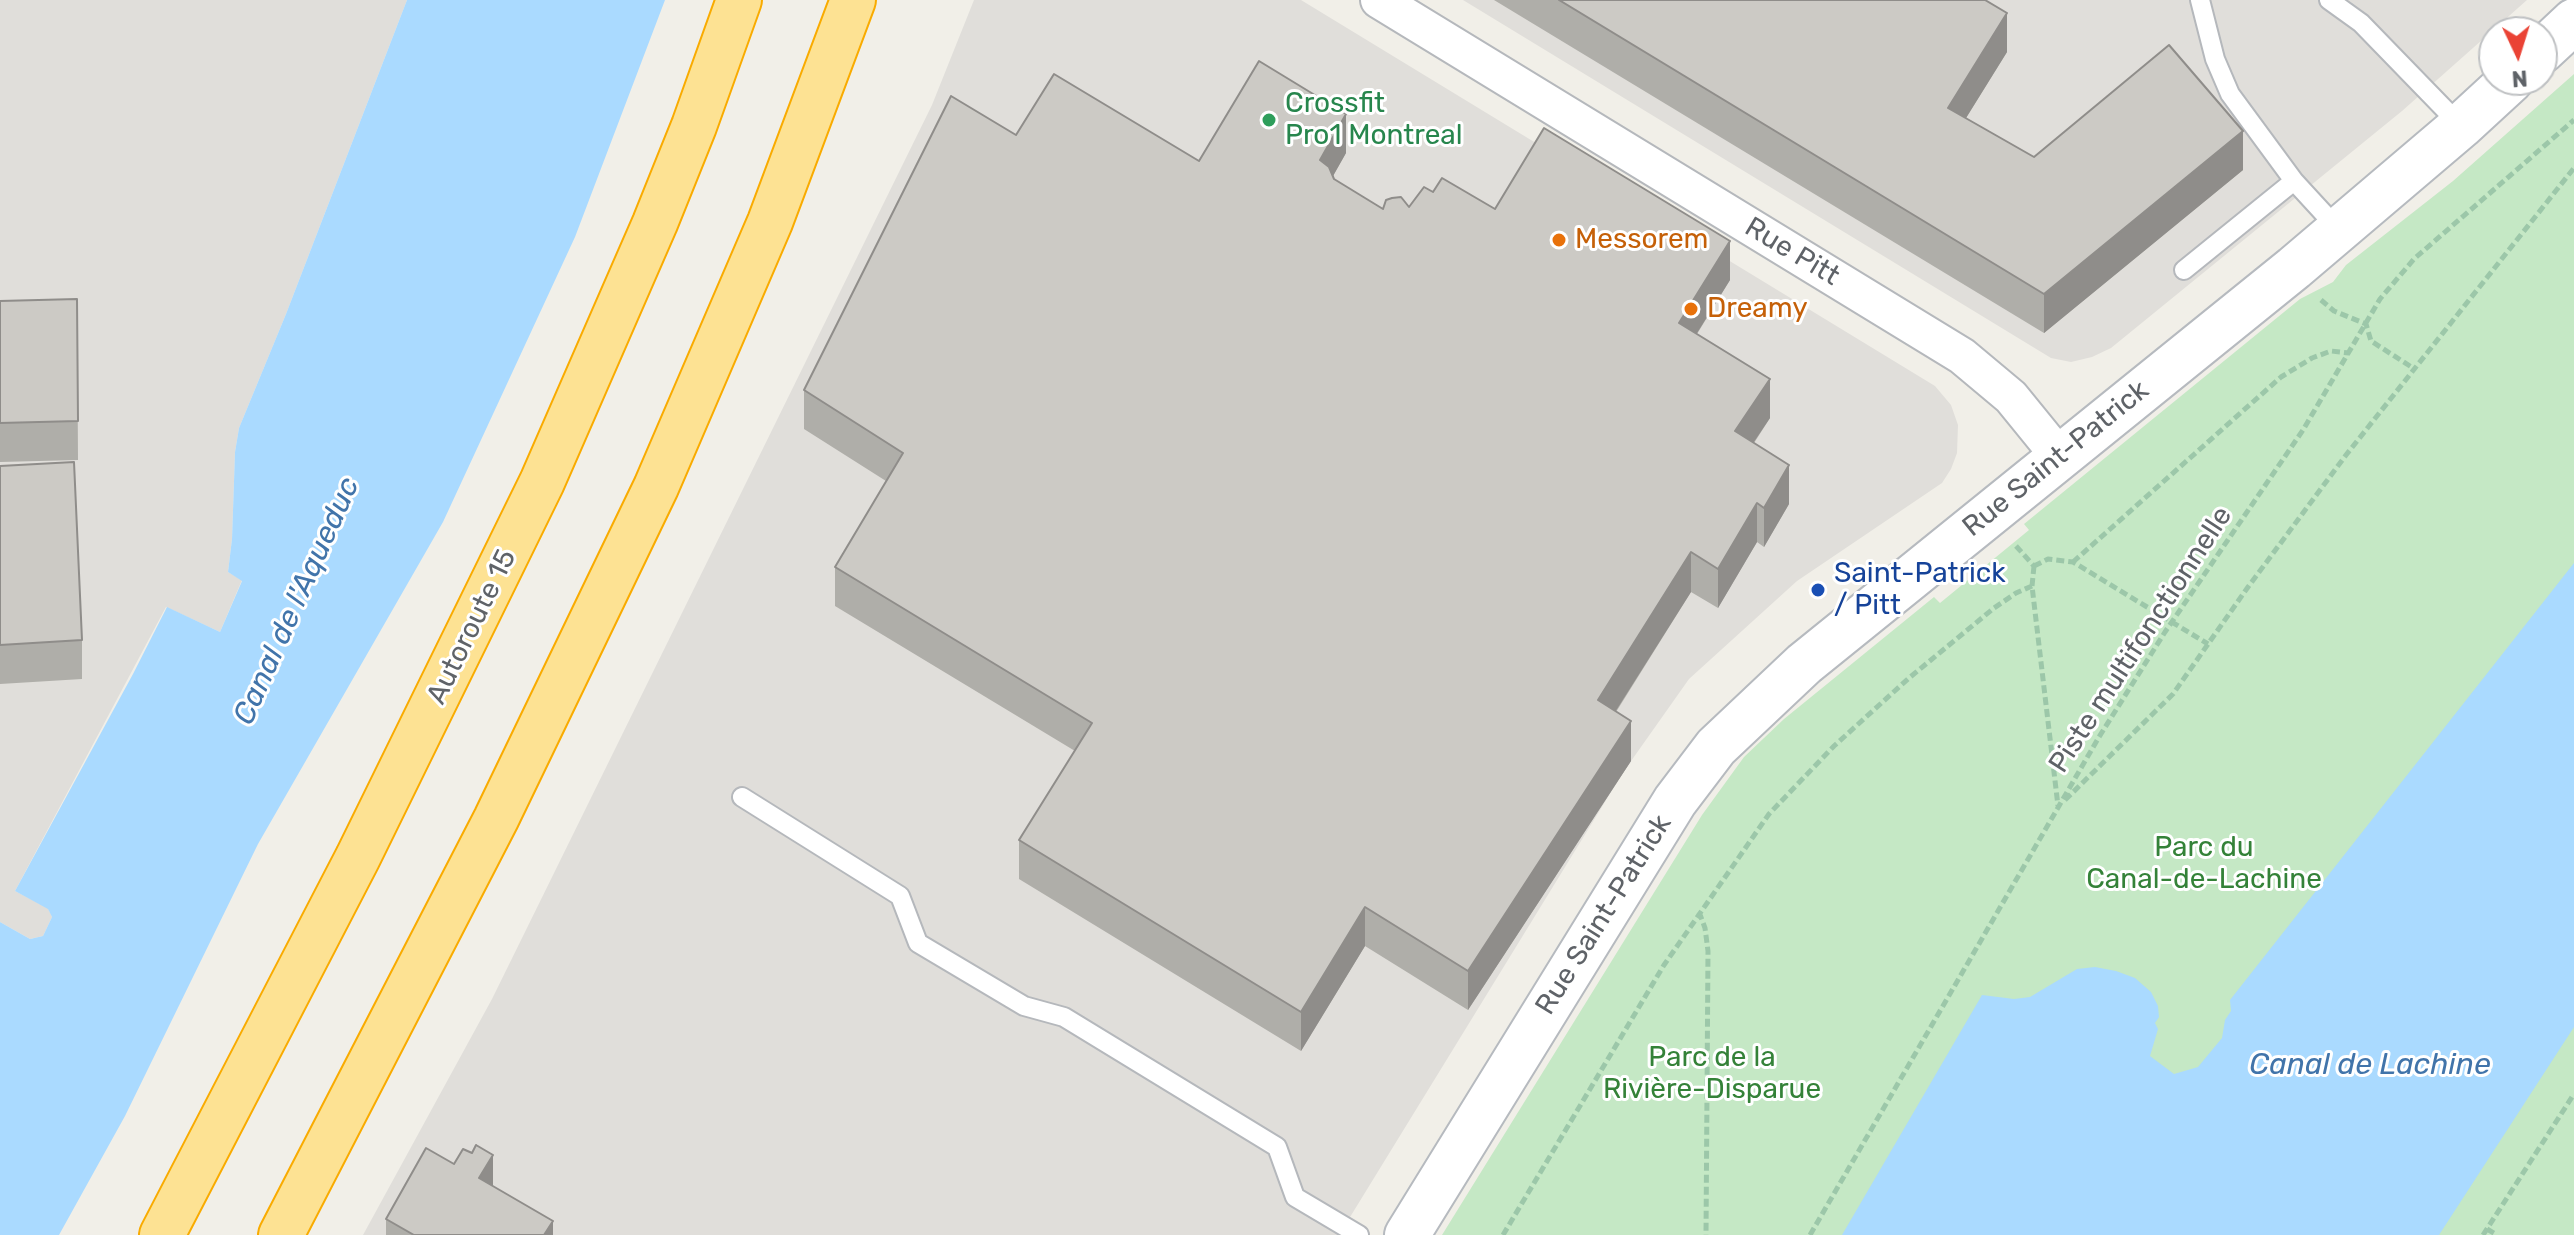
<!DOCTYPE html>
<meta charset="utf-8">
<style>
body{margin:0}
#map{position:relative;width:2574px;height:1235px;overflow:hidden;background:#f1efe8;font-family:Rubik,sans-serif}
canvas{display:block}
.north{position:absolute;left:2478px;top:16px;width:80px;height:80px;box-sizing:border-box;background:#fff;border:2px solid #bfc1c3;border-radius:50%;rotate:176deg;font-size:22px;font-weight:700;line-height:32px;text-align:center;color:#5f6368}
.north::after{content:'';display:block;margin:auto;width:28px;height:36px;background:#ea4335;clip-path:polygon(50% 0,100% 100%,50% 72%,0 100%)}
</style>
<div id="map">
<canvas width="2574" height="1235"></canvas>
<div class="north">N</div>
</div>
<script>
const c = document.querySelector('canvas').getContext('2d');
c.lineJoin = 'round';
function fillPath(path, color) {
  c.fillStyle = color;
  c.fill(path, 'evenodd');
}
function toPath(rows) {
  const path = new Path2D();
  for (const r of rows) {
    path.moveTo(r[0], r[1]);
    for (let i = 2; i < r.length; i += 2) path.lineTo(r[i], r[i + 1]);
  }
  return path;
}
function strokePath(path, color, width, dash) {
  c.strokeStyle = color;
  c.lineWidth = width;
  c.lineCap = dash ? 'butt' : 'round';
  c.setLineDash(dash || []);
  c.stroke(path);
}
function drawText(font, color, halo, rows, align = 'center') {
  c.font = font + ' Rubik,sans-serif';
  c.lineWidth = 6;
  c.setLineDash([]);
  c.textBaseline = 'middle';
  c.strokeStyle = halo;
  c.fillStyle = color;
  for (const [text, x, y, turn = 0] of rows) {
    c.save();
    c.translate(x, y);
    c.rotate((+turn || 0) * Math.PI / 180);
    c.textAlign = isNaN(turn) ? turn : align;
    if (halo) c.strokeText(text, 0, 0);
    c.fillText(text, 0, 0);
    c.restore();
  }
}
fillPath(toPath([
 [0,0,407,0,286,314,239,428,235,452,232,539,228,572,242,580,220,632,166,607,15,891,48,908,52,917,43,936,30,939,0,922],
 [974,0,1301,0,1935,386,1951,405,1958,425,1957,453,1951,469,1942,483,1797,581,1689,679,1624,771,1339,1235,363,1235,492,999,932,105],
 [1463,0,2527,0,2402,111,2111,348,2092,357,2071,362,2051,358]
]), '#e0deda');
fillPath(toPath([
 [2574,74,2574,1235,1442,1235,1702,815,1744,757,1784,719,1934,597,1940,603,2029,530,2024,524,2300,299,2333,282,2346,265,2453,181]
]), '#c5e8c5');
fillPath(toPath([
 [407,0,665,0,575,237,443,522,258,844,125,1116,59,1235,0,1235,0,922,30,939,43,936,52,917,48,909,15,891,133,674,167,607,220,632,242,581,228,572,232,539,235,452,239,428,286,314],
 [2574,563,2574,1027,2439,1235,1842,1235,1982,995,2014,999,2030,997,2077,969,2095,967,2116,971,2135,978,2151,992,2158,1006,2159,1017,2155,1023,2158,1029,2150,1056,2174,1074,2198,1067,2222,1038,2225,1020,2231,1011,2230,1000]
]), '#aadaff');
const service = toPath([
 [2200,0,2215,59,2230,94,2294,181],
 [2329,0,2361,23,2461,126],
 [2184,270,2294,181,2339,230],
 [742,797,900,896,918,943,1024,1006,1064,1017,1277,1147,1295,1197,1359,1235]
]);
const minor = toPath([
 [1379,0,1962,356,2011,397,2059,456]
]);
const secondary = toPath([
 [2542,51,2574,21],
 [1407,1235,1675,801,1716,747,1804,664,2294,268,2461,126,2511,80]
]);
const motorway = toPath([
 [162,1235,358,857,542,482,655,223,694,126,739,0],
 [281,1235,496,819,656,487,770,222,853,0]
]);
strokePath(service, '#b5b8bc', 22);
strokePath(minor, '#b5b8bc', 40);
strokePath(secondary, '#b6babf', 48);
strokePath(motorway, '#f9ab00', 48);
strokePath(toPath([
 [2321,300,2334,311,2366,324,2371,341,2413,368],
 [2016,546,2034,566],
 [2073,562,2281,377,2312,358,2331,351,2349,353],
 [2034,566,2032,586,2058,806],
 [2034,566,2048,559,2073,562,2208,644],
 [2065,800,2173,694,2248,587,2346,455,2574,168],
 [1699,912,1705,928,1708,951,1706,1235],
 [2487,1229,2497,1235],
 [1503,1235,1664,965,1769,814,1834,746,1909,678,1994,608,2016,593,2032,586],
 [1810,1235,2099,737,2165,632,2303,430,2380,299,2414,259,2574,120],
 [2483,1235,2574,1094]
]), '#9cc7a9', 5, [8, 4]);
strokePath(service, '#fff', 18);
strokePath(minor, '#fff', 36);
strokePath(secondary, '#fff', 44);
strokePath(motorway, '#fde293', 44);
fillPath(toPath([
 [1494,0,1985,0,2007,52,1966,118,2034,157,2243,170,2044,333],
 [1016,135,1199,161,1346,153,1333,176,1334,179,1383,209,1409,207,1433,192,1495,209,1730,280,1697,334,1770,418,1754,443,1789,504,1764,547,1757,542,1718,608,1691,592,1616,712,1631,761,1468,1010,1365,946,1301,1051,1019,879,1019,840,1075,751,835,606,835,567,886,481,804,429,804,390],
 [77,299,78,460,0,462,0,301],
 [0,466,82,640,82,679,0,684],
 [493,1185,492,1186,553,1235,386,1235,386,1219]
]), '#afaea9');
fillPath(toPath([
 [2007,13,2007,52,1948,147,1948,108],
 [1346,114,1346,153,1320,199,1320,160],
 [2243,131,2243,170,2044,333,2044,294],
 [1730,241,1730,280,1679,362,1679,323],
 [1770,379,1770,418,1735,470,1735,431],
 [1789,465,1789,504,1764,547,1764,508],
 [1757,503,1757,542,1718,608,1718,569],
 [1691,552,1691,592,1598,739,1598,700],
 [1631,721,1631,761,1468,1010,1468,971],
 [1365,907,1365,946,1301,1051,1301,1012],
 [493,1155,493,1185,479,1209,479,1178],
 [553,1221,553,1235,544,1235]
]), '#8f8d8a');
const building = toPath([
 [1559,0,1985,0,2007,13,1948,108,2034,157,2169,45,2243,131,2044,294,1559,0],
 [1259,61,1346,114,1320,160,1329,167,1334,179,1383,209,1386,200,1392,198,1401,197,1409,207,1424,187,1433,192,1442,178,1495,209,1544,128,1730,241,1679,323,1770,379,1735,431,1789,465,1764,508,1757,503,1718,569,1691,552,1598,700,1631,721,1468,971,1365,907,1301,1012,1019,840,1092,723,835,567,903,453,804,390,951,96,1016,135,1054,74,1199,161,1259,61],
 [77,299,78,421,0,423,0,301,77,299],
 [74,462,82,640,0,645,0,466,74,462],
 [476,1145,493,1155,479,1178,553,1221,544,1235,414,1235,386,1219,426,1148,454,1164,463,1149,472,1153,476,1145]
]);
fillPath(building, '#cccac5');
strokePath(building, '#8f8d8a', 2);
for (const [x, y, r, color] of [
 [1269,120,8,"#2e9e5b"],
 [1559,240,8,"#e8710a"],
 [1691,309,8,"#e8710a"],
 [1818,590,8,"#1a4fb4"]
]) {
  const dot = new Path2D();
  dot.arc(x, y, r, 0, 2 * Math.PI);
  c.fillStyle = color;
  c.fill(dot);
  strokePath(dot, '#fff', 3);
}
drawText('28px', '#27864d', '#fff', [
 ["Crossfit",1285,104],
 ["Pro1 Montreal",1285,136]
], 'left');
drawText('28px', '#c56008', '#fff', [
 ["Messorem",1575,240],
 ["Dreamy",1707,309]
], 'left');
drawText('28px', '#5f6368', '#fff', [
 ["Rue Pitt",1792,252,31],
 ["Rue Saint-Patrick",2056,459,-39],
 ["Autoroute 15",472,627,-64],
 ["Piste multifonctionnelle",2141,640,-57],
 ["Rue Saint-Patrick",1604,915,-58]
]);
drawText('28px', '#164399', '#fff', [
 ["Saint-Patrick",1834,574],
 ["/ Pitt",1834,606]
], 'left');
drawText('28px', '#348238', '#fff', [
 ["Parc du",2204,848],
 ["Canal-de-Lachine",2204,880],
 ["Parc de la",1712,1058],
 ["Rivière-Disparue",1712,1090]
]);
drawText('italic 30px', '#4174aa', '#fff', [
 ["Canal de l'Aqueduc",297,601,-66],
 ["Canal de Lachine",2370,1065]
]);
</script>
